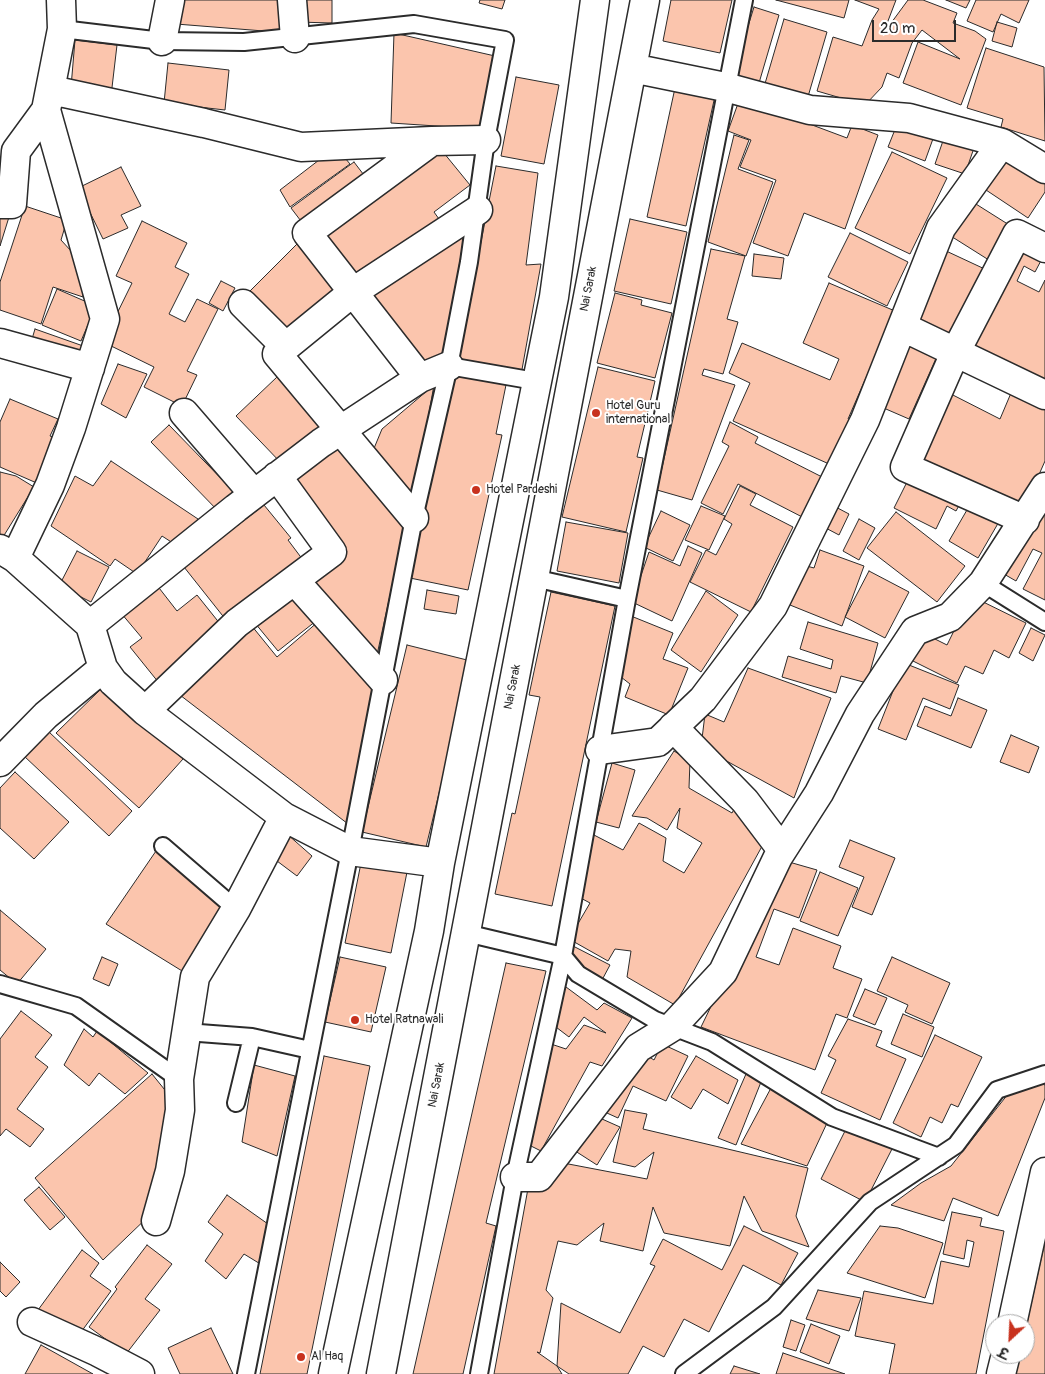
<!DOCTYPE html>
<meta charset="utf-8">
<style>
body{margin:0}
#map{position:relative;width:1045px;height:1374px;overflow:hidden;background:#fff;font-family:Pangolin,"Playpen Sans Deva",sans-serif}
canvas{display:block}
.north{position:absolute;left:985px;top:1314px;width:50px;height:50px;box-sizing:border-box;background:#fff;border:1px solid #aaa;border-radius:50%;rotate:205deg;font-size:14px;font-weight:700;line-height:20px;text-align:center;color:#2b2b2b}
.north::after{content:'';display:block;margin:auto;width:18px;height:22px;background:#c8321e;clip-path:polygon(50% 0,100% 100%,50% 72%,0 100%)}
.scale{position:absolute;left:872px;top:20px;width:84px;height:22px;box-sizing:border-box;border:2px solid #2b2b2b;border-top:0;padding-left:6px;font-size:15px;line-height:18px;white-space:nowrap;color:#2b2b2b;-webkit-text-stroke:4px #fff;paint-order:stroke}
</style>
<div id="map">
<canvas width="1045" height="1374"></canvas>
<div class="north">उ</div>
<div class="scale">20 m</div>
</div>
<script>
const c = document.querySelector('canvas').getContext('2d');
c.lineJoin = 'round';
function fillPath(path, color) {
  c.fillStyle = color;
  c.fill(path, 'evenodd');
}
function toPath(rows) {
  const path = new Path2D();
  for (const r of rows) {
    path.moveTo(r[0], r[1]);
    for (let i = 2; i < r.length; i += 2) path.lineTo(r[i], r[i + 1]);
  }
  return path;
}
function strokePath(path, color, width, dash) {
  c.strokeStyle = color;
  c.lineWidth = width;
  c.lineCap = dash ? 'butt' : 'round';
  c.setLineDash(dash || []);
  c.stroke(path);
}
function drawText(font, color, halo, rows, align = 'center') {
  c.font = font + ' Pangolin,sans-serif';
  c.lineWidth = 4;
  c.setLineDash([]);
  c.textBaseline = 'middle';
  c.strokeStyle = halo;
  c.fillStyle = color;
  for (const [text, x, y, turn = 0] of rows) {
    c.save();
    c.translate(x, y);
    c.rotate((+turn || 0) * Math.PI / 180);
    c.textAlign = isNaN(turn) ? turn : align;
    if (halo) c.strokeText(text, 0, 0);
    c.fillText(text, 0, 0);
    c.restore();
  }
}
const building = toPath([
 [180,0,284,0,289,33,176,24,180,0],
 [296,0,332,0,332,23,297,22,296,0],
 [480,0,505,0,502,9,479,3,480,0],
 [671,0,732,0,720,53,663,41,671,0],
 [776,0,849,0,844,18,776,0],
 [855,0,896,0,883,34,908,0,923,0,957,13,953,23,975,31,986,39,961,105,903,83,918,42,960,59,922,30,912,43,899,78,887,73,882,87,865,105,817,91,833,37,862,46,872,20,879,9,855,0],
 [946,0,970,0,966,8,946,0],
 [976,0,1029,0,1019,23,1001,14,993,32,967,21,976,0],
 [754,7,779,15,759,83,733,75,754,7],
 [784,19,827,32,807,100,764,87,784,19],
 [997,22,1017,28,1012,47,992,41,997,22],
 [394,33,495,56,482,129,391,123,394,33],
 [75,40,117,45,111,96,71,87,75,40],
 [986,48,1044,67,1045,141,1001,127,1003,119,967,108,986,48],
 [168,63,229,70,225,110,164,103,168,63],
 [516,77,559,85,544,164,501,156,516,77],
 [675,88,715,96,686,226,647,217,675,88],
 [740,98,847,138,852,125,878,135,845,229,804,213,788,256,753,243,776,180,740,167,751,140,728,131,740,98],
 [898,122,934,136,925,161,888,147,898,122],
 [734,135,749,140,738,169,773,182,746,256,708,242,734,135],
 [945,135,975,145,965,174,935,164,945,135],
 [336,147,350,164,290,207,280,190,336,147],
 [439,147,470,185,434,212,439,219,355,281,319,241,439,147],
 [892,152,947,178,910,254,855,228,892,152],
 [1005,155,1045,180,1045,192,1028,218,983,188,1005,155],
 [354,162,370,183,307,229,291,208,354,162],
 [496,166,538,173,526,265,541,264,521,375,458,358,496,166],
 [121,167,141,206,121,215,128,228,103,239,78,188,121,167],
 [968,199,1014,228,992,262,946,233,968,199],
 [25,206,67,220,61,240,82,263,83,297,53,287,41,324,0,310,0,282,25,206],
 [0,217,9,217,0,246,0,217],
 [630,219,687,232,671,304,614,291,630,219],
 [142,221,187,243,175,267,189,274,169,314,185,322,197,299,218,309,187,371,197,375,182,406,144,387,154,367,103,342,132,283,116,276,142,221],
 [465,230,444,359,420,373,366,298,465,230],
 [850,233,908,262,887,306,828,277,850,233],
 [303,238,345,288,288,336,243,298,303,238],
 [1020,240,1045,253,1035,272,1024,266,1017,281,1039,292,1045,280,1045,390,965,350,1020,240],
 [711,249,745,256,727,319,738,322,723,374,704,369,702,375,735,385,692,500,657,490,711,249],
 [944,250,989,271,957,339,912,319,944,250],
 [754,254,784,258,781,279,752,276,754,254],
 [221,281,235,288,223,311,209,303,221,281],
 [829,283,895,311,848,419,858,424,838,468,733,421,750,383,729,373,742,343,830,380,839,359,803,343,829,283],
 [57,289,96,306,81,341,42,325,57,289],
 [615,293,642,300,641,305,672,313,655,378,597,363,615,293],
 [35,329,86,347,80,357,32,339,35,329],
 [907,341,938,354,909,419,879,406,907,341],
 [118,364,147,374,126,418,101,404,118,364],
 [598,367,655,381,637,457,643,458,626,532,562,517,598,367],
 [455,373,506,385,496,434,502,435,468,590,410,578,455,373],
 [277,377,324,426,283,465,236,416,277,377],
 [434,385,413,502,370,458,382,429,434,385],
 [1014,386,1045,402,1045,461,1022,513,914,463,947,392,1000,419,1014,386],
 [10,399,58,419,50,436,58,439,39,484,0,467,0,422,10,399],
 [730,422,758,437,755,443,830,481,810,521,738,484,723,514,701,503,729,446,722,442,730,422],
 [169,425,240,498,222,515,151,442,169,425],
 [341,446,406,522,375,664,306,585,347,552,323,522,295,480,341,446],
 [111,461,198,519,179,547,162,536,137,574,115,559,110,566,51,526,75,476,93,486,111,461],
 [0,472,16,476,34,487,3,537,0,535,0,472],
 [909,478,963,498,956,511,947,506,936,529,894,508,909,478],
 [740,486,756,494,750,505,793,527,751,612,690,582,706,550,716,555,732,524,724,519,740,486],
 [1045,497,1045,600,1023,589,1042,553,1033,549,1016,581,997,570,1045,497],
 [971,503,1000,520,978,558,949,541,971,503],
 [830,504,849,514,839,535,820,525,830,504],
 [264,505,291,538,288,540,306,564,230,625,184,567,264,505],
 [701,506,725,516,709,550,685,540,701,506],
 [661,511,690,525,673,561,644,547,661,511],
 [896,512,965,566,937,602,867,548,896,512],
 [859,519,875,528,859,560,843,551,859,519],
 [566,522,628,533,619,583,557,571,566,522],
 [688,546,702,553,672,621,632,602,649,552,680,566,688,546],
 [820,550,864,566,842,626,790,605,803,565,814,568,820,550],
 [77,551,109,567,91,602,59,586,77,551],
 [869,571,909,592,885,638,845,617,869,571],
 [156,584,177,611,197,595,225,630,159,683,130,647,142,638,121,613,156,584],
 [290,588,316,621,278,651,250,617,290,588],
 [427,590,459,596,456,614,424,609,427,590],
 [706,591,738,615,701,672,671,650,706,591],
 [551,592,615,606,552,906,495,894,512,813,515,814,540,697,529,695,551,592],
 [971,596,1026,623,1009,658,994,650,983,674,965,666,957,683,909,659,923,633,947,645,971,596],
 [631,616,673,633,663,659,688,668,669,715,625,697,630,684,621,677,631,616],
 [247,620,277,657,319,621,374,675,352,827,176,692,247,620],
 [808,622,878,643,867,683,841,676,836,693,782,677,788,656,831,669,833,660,800,649,808,622],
 [1031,628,1045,635,1033,661,1019,653,1031,628],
 [407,645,471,661,426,847,362,832,407,645],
 [904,663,959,685,950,709,923,698,906,740,878,729,904,663],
 [748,668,831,698,794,798,701,747,705,714,724,722,748,668],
 [102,688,183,759,139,808,56,733,102,688],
 [958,698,987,710,971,748,917,726,925,706,951,716,958,698],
 [48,731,132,811,109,836,24,756,48,731],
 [1011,735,1039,747,1029,773,1000,762,1011,735],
 [674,751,690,761,689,788,732,813,739,800,766,839,675,1005,627,977,631,951,615,949,608,961,569,939,590,903,577,896,594,835,623,850,639,823,666,838,663,861,684,873,702,843,677,828,680,808,667,830,647,818,632,816,674,751],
 [612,763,635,770,619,828,596,822,612,763],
 [15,772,69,822,34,859,0,828,0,788,15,772],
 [287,834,312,856,297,876,273,858,287,834],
 [850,840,895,858,872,915,852,907,864,877,839,867,850,840],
 [156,851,229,910,187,974,106,924,156,851],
 [362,858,408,867,391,953,345,943,362,858],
 [782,860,817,870,799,918,774,909,756,957,779,965,793,928,841,946,833,968,862,979,847,1018,836,1014,815,1070,701,1027,782,860],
 [820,872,858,888,838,936,800,921,820,872],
 [0,910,46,949,17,984,0,970,0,910],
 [573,946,610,965,602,980,568,959,573,946],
 [102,957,118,964,109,986,93,979,102,957],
 [340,957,386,967,371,1032,325,1022,340,957],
 [892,957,950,983,932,1024,905,1012,908,1005,877,991,892,957],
 [506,963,546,971,486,1223,496,1226,463,1374,413,1374,506,963],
 [562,984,597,1010,604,1003,632,1018,602,1066,590,1062,541,1151,531,1146,548,1043,566,1049,584,1025,606,1033,584,1017,569,1037,552,1024,562,984],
 [865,989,887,998,875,1025,853,1016,865,989],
 [21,1011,52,1035,35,1057,48,1067,17,1109,44,1129,30,1147,6,1129,0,1136,0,1039,21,1011],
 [903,1014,934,1027,922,1057,891,1044,903,1014],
 [848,1019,882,1031,876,1046,906,1059,880,1120,821,1093,836,1060,828,1056,848,1019],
 [84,1029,93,1037,97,1031,148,1073,125,1094,99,1073,89,1086,64,1065,84,1029],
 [935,1035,982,1057,958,1107,951,1104,942,1123,930,1117,921,1137,893,1123,935,1035],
 [662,1044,688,1056,666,1101,633,1086,618,1118,598,1109,640,1051,654,1060,662,1044],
 [324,1056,370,1066,307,1374,260,1374,324,1056],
 [696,1056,738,1080,728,1104,703,1089,691,1109,671,1097,696,1056],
 [254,1065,295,1076,277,1156,242,1142,254,1065],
 [152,1074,177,1105,153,1212,103,1260,35,1178,152,1074],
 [746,1074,761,1082,736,1145,718,1138,746,1074],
 [1036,1081,1045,1085,1045,1098,998,1216,953,1198,944,1221,891,1205,921,1183,951,1166,1008,1094,1036,1081],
 [771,1088,827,1123,807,1166,741,1144,771,1088],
 [625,1110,647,1114,643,1129,808,1168,796,1216,809,1247,762,1231,744,1196,730,1246,664,1233,653,1207,643,1251,600,1241,604,1223,577,1245,558,1241,546,1290,553,1298,540,1353,537,1352,557,1366,562,1374,494,1374,529,1183,558,1162,647,1179,654,1152,635,1167,613,1162,625,1110],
 [593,1115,620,1127,597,1165,569,1147,593,1115],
 [847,1127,892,1149,865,1202,821,1179,847,1127],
 [39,1187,65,1217,50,1230,24,1200,39,1187],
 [227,1195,268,1224,262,1265,244,1254,226,1279,205,1261,223,1234,208,1222,227,1195],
 [952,1212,982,1218,980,1226,1004,1231,976,1374,889,1374,895,1344,855,1336,864,1291,933,1304,941,1261,969,1267,974,1242,967,1240,964,1259,943,1254,952,1212],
 [744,1226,798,1253,781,1285,743,1265,709,1332,684,1319,664,1357,643,1346,628,1374,569,1374,557,1366,561,1303,620,1333,655,1266,650,1264,663,1239,722,1270,744,1226],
 [880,1226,898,1228,943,1243,925,1298,847,1273,880,1226],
 [1045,1241,1045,1374,1016,1374,1020,1354,1025,1354,1025,1332,1045,1241],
 [147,1245,172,1264,145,1299,160,1310,126,1354,89,1327,117,1289,115,1287,147,1245],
 [82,1250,99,1263,90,1276,111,1291,76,1339,38,1310,82,1250],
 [0,1262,20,1282,6,1297,0,1291,0,1262],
 [818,1290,861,1298,849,1331,806,1319,818,1290],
 [791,1320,805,1325,796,1351,783,1347,791,1320],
 [811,1324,840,1336,829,1364,800,1352,811,1324],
 [211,1328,233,1374,180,1374,168,1348,211,1328],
 [41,1345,93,1374,25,1374,41,1345],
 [783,1353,845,1374,776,1374,783,1353],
 [734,1366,760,1374,730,1374,734,1366]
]);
fillPath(building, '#fbc5ad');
strokePath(building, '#2b2b2b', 1);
const service = toPath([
 [62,29,162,41,244,42,414,24,505,40,486,140,469,262,449,366,414,518,350,851,246,1374],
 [449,366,535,381],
 [534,578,627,599],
 [983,583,1045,622],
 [163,846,236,909],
 [466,933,563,956,578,974,655,1020,712,1042,832,1117,939,1157],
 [0,984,76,1006,179,1079],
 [186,1032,252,1037,310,1050],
 [236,1103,252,1037],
 [479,1374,515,1177,563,956,627,599,744,0],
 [684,1374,774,1307,870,1202,956,1145,997,1090,1045,1074]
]);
const minor = toPath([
 [292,0,295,38],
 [162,41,170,0],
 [632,68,725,87,810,110,909,118,1002,143,1045,169],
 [51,90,204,123,301,147,432,141],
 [0,204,12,204,16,151,46,110,62,29,61,0],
 [243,304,284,345],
 [903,327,1045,395],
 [0,343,90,368],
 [420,378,307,233,432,141,486,140],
 [184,413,254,494],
 [414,518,277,354,353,292,478,210],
 [1025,520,905,467,955,353,1017,234,1045,248],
 [0,549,15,558,90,625,103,668,113,682,145,711,284,817,350,851,440,863],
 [15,558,50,485,71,428,105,319,46,110],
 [295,581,383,680],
 [90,625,236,508,321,443,420,378,449,366],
 [145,711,237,623,332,552,277,476],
 [673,727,745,801,782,850],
 [600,750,658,742,703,699,773,606,865,420,941,228,1002,143],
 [0,762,46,715,103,668],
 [515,1177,539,1177,638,1048,672,1027,723,972,778,857,819,793,860,714,915,631,950,617,983,583,1045,487],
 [156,1221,170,1171,180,1110,179,1079,195,977,236,909,284,817],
 [32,1322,98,1352,140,1374],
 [1012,1324,1045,1172],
 [333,1374,429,931,440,863,554,297,595,0],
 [381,1374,645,0],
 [1001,1374,1006,1354]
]);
strokePath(service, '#2b2b2b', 20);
strokePath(minor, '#2b2b2b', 31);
strokePath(service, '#fff', 16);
strokePath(minor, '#fff', 28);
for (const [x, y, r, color] of [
 [596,413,5,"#c8321e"],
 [476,490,5,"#c8321e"],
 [355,1020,5,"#c8321e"],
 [301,1357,5,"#c8321e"]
]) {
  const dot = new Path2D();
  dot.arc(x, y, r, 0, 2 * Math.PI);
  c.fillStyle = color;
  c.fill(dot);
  strokePath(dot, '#fff', 2);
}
drawText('12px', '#2b2b2b', '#fff', [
 ["Nai Sarak",589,289,-79],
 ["Nai Sarak",513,687,-79],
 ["Nai Sarak",437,1085,-79]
]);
drawText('12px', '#2b2b2b', '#fff', [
 ["Hotel Guru",606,406],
 ["international",606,420],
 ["Hotel Pardeshi",486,490],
 ["Hotel Ratnawali",365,1020],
 ["Al Haq",311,1357]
], 'left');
</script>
